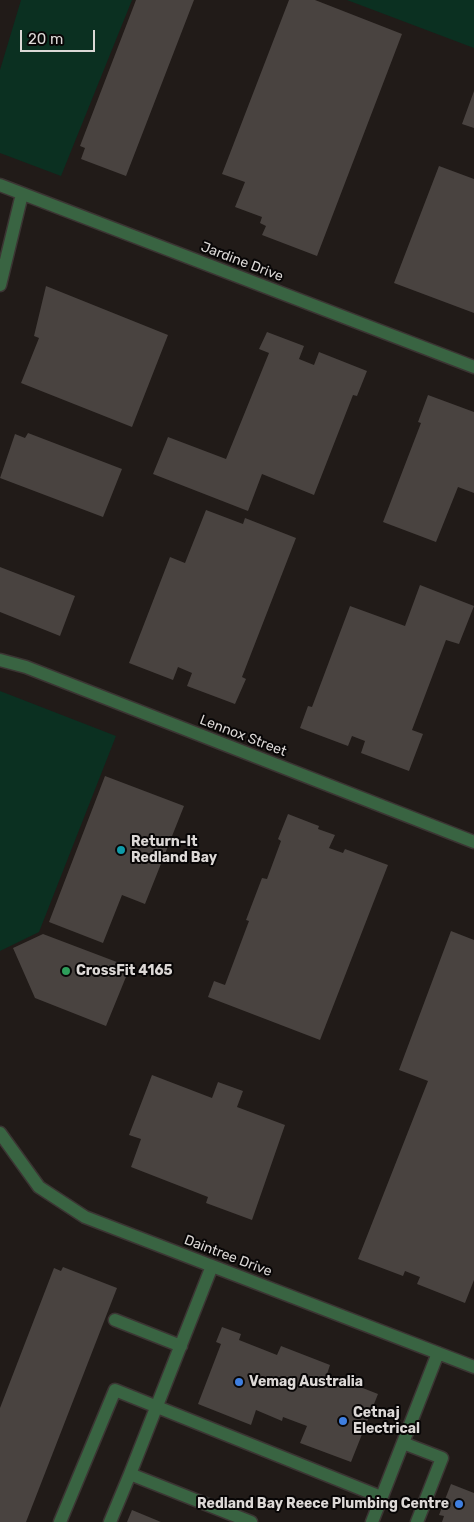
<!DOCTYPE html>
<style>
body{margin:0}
#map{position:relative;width:474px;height:1522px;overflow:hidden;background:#211b18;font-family:Rubik,sans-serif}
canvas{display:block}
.scale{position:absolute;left:20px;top:30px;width:75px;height:22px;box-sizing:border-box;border:2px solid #dcd8d6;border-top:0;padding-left:6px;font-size:15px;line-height:18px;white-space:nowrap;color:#dcd8d6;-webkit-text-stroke:4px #080606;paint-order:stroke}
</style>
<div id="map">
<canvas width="474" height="1522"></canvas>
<div class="scale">20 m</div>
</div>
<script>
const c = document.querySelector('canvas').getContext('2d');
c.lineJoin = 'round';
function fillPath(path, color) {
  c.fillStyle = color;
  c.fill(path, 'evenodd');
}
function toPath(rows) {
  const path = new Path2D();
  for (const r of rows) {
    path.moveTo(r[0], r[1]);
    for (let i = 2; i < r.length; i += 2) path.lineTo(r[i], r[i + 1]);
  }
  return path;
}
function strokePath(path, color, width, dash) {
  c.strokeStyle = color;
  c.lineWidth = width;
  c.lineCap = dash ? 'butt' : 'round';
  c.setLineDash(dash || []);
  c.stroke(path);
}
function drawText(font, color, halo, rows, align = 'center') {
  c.font = font + ' Rubik,sans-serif';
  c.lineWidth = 4;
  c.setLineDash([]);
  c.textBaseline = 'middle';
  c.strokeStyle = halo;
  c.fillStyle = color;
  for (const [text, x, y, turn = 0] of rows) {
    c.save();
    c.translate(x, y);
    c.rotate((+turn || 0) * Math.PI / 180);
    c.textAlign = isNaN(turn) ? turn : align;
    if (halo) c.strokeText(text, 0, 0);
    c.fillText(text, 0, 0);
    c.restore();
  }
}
fillPath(toPath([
 [21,0,132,0,61,176,0,153,0,70],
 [347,0,474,0,474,48],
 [0,691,116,736,39,932,0,951]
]), '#0b3021');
fillPath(toPath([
 [136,0,194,0,126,176,81,159,85,148,80,146],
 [289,0,315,0,402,34,317,256,262,235,266,226,260,223,262,217,235,207,245,182,222,174],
 [474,91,474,128,462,124],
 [439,166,474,179,474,313,394,283],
 [46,286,168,335,132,427,21,383,39,338,34,336],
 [267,332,304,346,299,359,314,365,319,352,367,371,357,396,353,395,314,495,262,474,248,511,153,474,168,437,226,459,269,353,259,349],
 [428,395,474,412,474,493,458,487,436,542,383,522,421,423,418,422],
 [28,433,122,469,103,517,0,478,15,434,25,438],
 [206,510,243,524,245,518,296,538,242,677,246,679,235,704,187,686,192,673,178,667,173,680,129,663,170,557,185,563],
 [0,567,75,596,60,636,0,612],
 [420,585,474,606,459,644,446,640,412,730,423,734,409,771,361,753,365,741,352,736,348,746,300,728,308,706,312,707,350,606,405,626],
 [105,776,184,806,145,904,122,895,103,943,49,922],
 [288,814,319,826,318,829,335,835,329,848,343,853,345,849,388,865,320,1040,208,997,214,981,225,985,249,921,246,920,262,878,267,879,281,841,278,839],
 [451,931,474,940,474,1280,465,1303,417,1284,420,1277,405,1271,403,1276,358,1259,428,1081,399,1070],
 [43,934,130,967,106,1026,35,998,13,948],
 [152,1075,212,1098,218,1082,243,1091,237,1107,285,1125,252,1220,206,1203,208,1197,131,1167,141,1139,129,1135],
 [63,1267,117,1288,26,1522,0,1522,0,1408,54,1268,61,1271],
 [222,1327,241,1334,239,1340,277,1355,281,1346,330,1365,327,1374,378,1394,351,1462,300,1443,307,1426,283,1417,282,1421,256,1410,251,1425,198,1404,221,1344,216,1342],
 [451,1484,474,1493,474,1522,442,1522,444,1516,439,1515],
 [132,1510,161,1522,127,1522]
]), '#494340');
const minor = toPath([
 [0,185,474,367],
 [0,285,22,194],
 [0,660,26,667,474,842],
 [0,1133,39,1187,85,1217,474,1367],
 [212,1266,130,1474,251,1522],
 [115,1320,181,1346],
 [403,1443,442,1458,417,1522],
 [60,1522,115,1390,381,1497],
 [110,1522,130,1474],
 [372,1522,438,1353]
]);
strokePath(minor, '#3b3533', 15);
strokePath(minor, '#396442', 12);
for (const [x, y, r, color] of [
 [121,850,5,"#0f9aa8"],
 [66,971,5,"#2e9e5b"],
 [239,1382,5,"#3f7fe0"],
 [343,1421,5,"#3f7fe0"],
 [459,1504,5,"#3f7fe0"]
]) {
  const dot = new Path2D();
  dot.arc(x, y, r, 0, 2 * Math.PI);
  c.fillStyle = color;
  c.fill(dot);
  strokePath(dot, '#080606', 2);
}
drawText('14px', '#dcd8d6', '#080606', [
 ["Jardine Drive",242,262,21],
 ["Lennox Street",243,736,21],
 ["Daintree Drive",228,1256,21]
]);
drawText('bold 14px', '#dcd8d6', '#080606', [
 ["Return-It",131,842],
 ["Redland Bay",131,858],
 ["CrossFit 4165",76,971],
 ["Vemag Australia",249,1382],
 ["Cetnaj",353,1413],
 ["Electrical",353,1429],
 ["Redland Bay Reece Plumbing Centre",449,1504,"right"]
], 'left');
</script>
